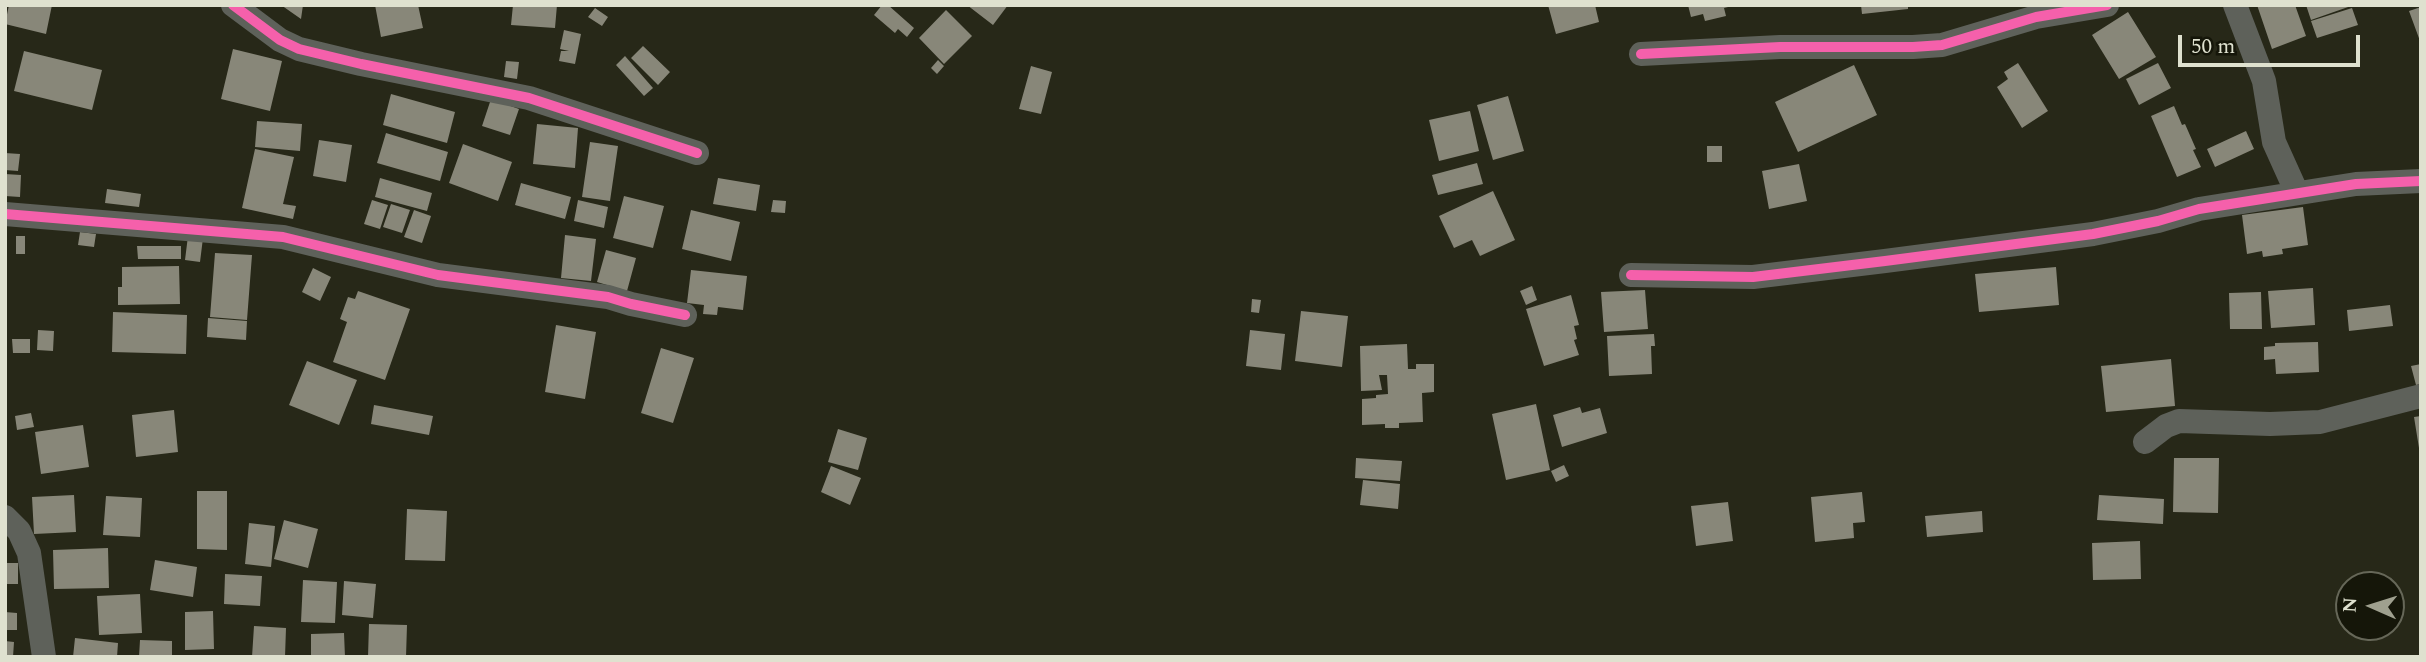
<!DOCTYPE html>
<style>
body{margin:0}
#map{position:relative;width:2426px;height:662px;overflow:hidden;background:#272818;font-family:Spectral,serif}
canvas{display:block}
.frame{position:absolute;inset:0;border:7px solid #dfe1cf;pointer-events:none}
.north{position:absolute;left:2335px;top:571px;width:70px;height:70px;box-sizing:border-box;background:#151609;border:2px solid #666758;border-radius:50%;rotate:273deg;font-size:19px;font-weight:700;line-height:28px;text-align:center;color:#dfe1cf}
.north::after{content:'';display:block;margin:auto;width:24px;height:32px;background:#9fa08f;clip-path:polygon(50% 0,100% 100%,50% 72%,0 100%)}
.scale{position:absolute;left:2178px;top:35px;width:182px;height:32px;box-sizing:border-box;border:4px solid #dfe1cf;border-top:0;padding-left:9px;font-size:21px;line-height:24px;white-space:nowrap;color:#dfe1cf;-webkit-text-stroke:5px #151609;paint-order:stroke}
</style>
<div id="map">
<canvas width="2426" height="662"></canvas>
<div class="frame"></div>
<div class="north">N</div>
<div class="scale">50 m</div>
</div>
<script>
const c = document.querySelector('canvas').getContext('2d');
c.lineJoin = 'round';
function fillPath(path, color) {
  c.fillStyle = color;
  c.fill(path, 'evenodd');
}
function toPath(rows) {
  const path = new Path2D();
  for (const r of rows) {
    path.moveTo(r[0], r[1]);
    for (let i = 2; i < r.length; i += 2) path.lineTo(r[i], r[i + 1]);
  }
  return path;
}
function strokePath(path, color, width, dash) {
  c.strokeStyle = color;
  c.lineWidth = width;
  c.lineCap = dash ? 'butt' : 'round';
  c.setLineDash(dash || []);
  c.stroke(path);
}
fillPath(toPath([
 [9,5,52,5,46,34,5,24],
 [281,5,303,5,301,19],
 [375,5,418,5,423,28,381,37],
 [513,5,557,5,555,28,511,25],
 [882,5,888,5,914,28,907,37,898,29,895,33,874,15],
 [967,5,1008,5,993,25],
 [1548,5,1595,5,1599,22,1556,34],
 [1688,5,1732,5,1732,6,1724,8,1726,16,1705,21,1703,14,1691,17],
 [1861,5,1908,5,1908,9,1862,14],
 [2257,5,2295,5,2306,36,2272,49],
 [2306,5,2351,5,2351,6,2311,20],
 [2421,7,2421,41,2420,41,2409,11],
 [595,8,608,17,602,26,588,17],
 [2352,8,2358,25,2317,38,2311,21],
 [946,10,972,36,944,64,919,38],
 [2128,12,2156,57,2119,79,2092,35],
 [564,30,581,34,575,64,559,61,561,51,569,51,560,49],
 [643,46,670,72,658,85,631,58],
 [233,49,282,61,270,111,221,99],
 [24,51,102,70,92,110,14,91],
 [625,56,653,88,644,96,616,65],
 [938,60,944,66,937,74,931,68],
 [506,61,519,62,517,79,504,77],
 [2018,63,2048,111,2022,128,1997,87,2008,79,2004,72],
 [2158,63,2171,88,2139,105,2126,79],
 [1854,65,1877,115,1798,152,1775,102],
 [1031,66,1052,72,1041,114,1019,109],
 [391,94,455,112,447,143,383,125],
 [1508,96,1524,151,1493,160,1477,105],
 [491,99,519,109,510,135,482,126],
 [2174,106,2182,125,2185,124,2196,149,2193,150,2201,167,2177,177,2151,116],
 [1470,111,1479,151,1439,161,1429,120],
 [257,121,302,124,300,151,255,147],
 [537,124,578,128,575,168,533,164],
 [2246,131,2254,149,2215,167,2207,149],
 [386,133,448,152,440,181,377,163],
 [319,140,352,145,346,182,313,176],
 [590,142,618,146,610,201,582,197],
 [463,144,512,162,498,201,449,183],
 [1707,146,1722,146,1722,162,1707,162],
 [255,149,294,157,283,204,296,206,293,219,242,208],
 [5,153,20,154,18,171,5,170],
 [1477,163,1483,184,1438,195,1432,175],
 [1799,164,1807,201,1769,209,1762,171],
 [5,174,21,175,20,197,5,196],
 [380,178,432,193,427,211,375,197],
 [718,178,760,185,756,211,713,204],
 [521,183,571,197,565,219,515,205],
 [107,189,141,194,139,207,105,203],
 [1493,191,1515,240,1480,256,1472,240,1454,248,1439,216],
 [624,196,664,206,653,248,613,238],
 [372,200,388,205,380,229,364,224],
 [578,200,608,207,604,228,574,221],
 [773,200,786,201,785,213,771,212],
 [391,204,410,210,402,233,383,227],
 [2303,207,2308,245,2282,249,2283,254,2263,257,2262,251,2247,254,2242,215],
 [414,210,431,216,422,243,404,237],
 [691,210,740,222,731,261,682,249],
 [80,232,96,234,94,247,78,245],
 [565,235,596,239,591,281,561,278],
 [16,236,25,236,25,254,16,254],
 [188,236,203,238,200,262,185,260],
 [137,246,181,246,181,259,138,259],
 [606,250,636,258,627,291,597,282],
 [215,253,252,255,247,320,210,317],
 [179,266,180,304,118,305,118,287,122,287,122,267],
 [2056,267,2059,305,1979,312,1975,274],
 [313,268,331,277,320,301,302,292],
 [691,270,747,276,743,310,718,307,717,315,703,314,704,305,687,303],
 [1532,286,1537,300,1526,305,1520,291],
 [2313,288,2315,325,2271,328,2268,291],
 [1645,290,1648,329,1604,332,1601,292],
 [358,291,410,309,385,380,333,362,347,322,340,319,348,297,355,299],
 [2261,292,2262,329,2230,329,2229,293],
 [1571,295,1579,325,1574,326,1577,339,1574,340,1579,355,1544,366,1526,309],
 [1252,299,1261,300,1259,313,1251,312],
 [2390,305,2393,326,2349,331,2347,310],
 [1301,311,1348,316,1342,367,1295,361],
 [113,312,187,315,186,354,112,352],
 [208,318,247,321,246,340,207,337],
 [556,325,596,332,585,399,545,392],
 [38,330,54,331,53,351,37,350],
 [1250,330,1285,334,1281,370,1246,366],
 [1654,334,1655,346,1651,346,1652,374,1609,376,1607,336],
 [12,339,30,339,30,353,13,353],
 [2318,342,2319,372,2276,374,2275,359,2264,360,2264,347,2275,346,2275,343],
 [1407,344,1408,369,1416,369,1416,364,1434,364,1434,392,1422,393,1423,422,1399,423,1399,428,1385,428,1385,424,1362,425,1362,399,1376,398,1376,395,1388,394,1387,375,1379,375,1382,390,1361,391,1360,346],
 [661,348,694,358,673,423,641,413],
 [2171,359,2175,406,2106,412,2101,366],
 [307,361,357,380,339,425,289,405],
 [2421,364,2421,384,2416,385,2411,366],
 [1536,404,1550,470,1506,480,1492,414],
 [374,405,433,416,429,435,371,424],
 [1580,407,1582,413,1600,408,1607,433,1562,447,1553,415],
 [174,410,178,452,136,457,132,415],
 [31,413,34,427,17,430,15,416],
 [2421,416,2421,448,2419,448,2414,417],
 [83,425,89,467,41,474,35,432],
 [838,429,867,438,858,470,828,462],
 [1356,458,1402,461,1400,481,1355,478],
 [2174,458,2219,458,2218,513,2173,512],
 [1564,465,1569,476,1556,482,1551,471],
 [831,466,861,478,850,505,821,492],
 [1363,480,1400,484,1398,509,1360,505],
 [197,491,227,491,227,550,197,549],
 [1862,492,1865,522,1853,523,1854,538,1815,542,1811,497],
 [74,495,76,532,34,534,32,497],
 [2099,495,2164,499,2163,524,2097,520],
 [106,496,142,498,140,537,103,535],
 [1728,502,1733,541,1696,546,1691,506],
 [407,509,447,511,445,561,405,560],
 [1982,511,1983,532,1927,537,1925,516],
 [284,520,318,529,308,568,274,559],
 [249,523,275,526,271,567,245,564],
 [2140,541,2141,579,2093,580,2092,543],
 [108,548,109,588,54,589,53,550],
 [155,560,197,567,193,597,150,590],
 [5,563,18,563,18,584,5,584],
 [225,574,262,576,260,606,224,604],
 [303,580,337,582,335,623,301,622],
 [344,581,376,584,373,618,342,615],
 [140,594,142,633,99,635,97,596],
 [213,611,214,649,185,650,185,612],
 [5,612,17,613,17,630,5,630],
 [369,624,407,625,406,657,368,657],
 [254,626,286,628,285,657,252,657],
 [344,633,345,657,311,657,311,634],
 [75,638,118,643,117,657,73,657],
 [140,640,172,641,172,657,139,657],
 [5,641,14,642,13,657,5,657]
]), '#888779');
strokePath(toPath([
 [233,5,280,40,299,49,361,64,529,98,697,153],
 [2235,5,2264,81,2274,142,2297,193],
 [1641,54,1780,47,1913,47,1942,45,2036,17,2107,5],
 [5,214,283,237,438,275,608,297,631,304,685,315],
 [1631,275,1753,277,1885,261,2093,234,2158,221,2199,209,2356,184,2421,181],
 [2145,442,2166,426,2179,421,2270,424,2320,422,2421,396],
 [5,517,19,531,29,553,44,657]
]), '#5e615a', 24);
strokePath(toPath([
 [233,5,280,40,299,49,361,64,529,98,697,153],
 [1641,54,1780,47,1913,47,1942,45,2036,17,2107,5],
 [5,214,283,237,438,275,608,297,631,304,685,315],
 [1631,275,1753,277,1885,261,2093,234,2158,221,2199,209,2356,184,2421,181]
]), '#f560ab', 10);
</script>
